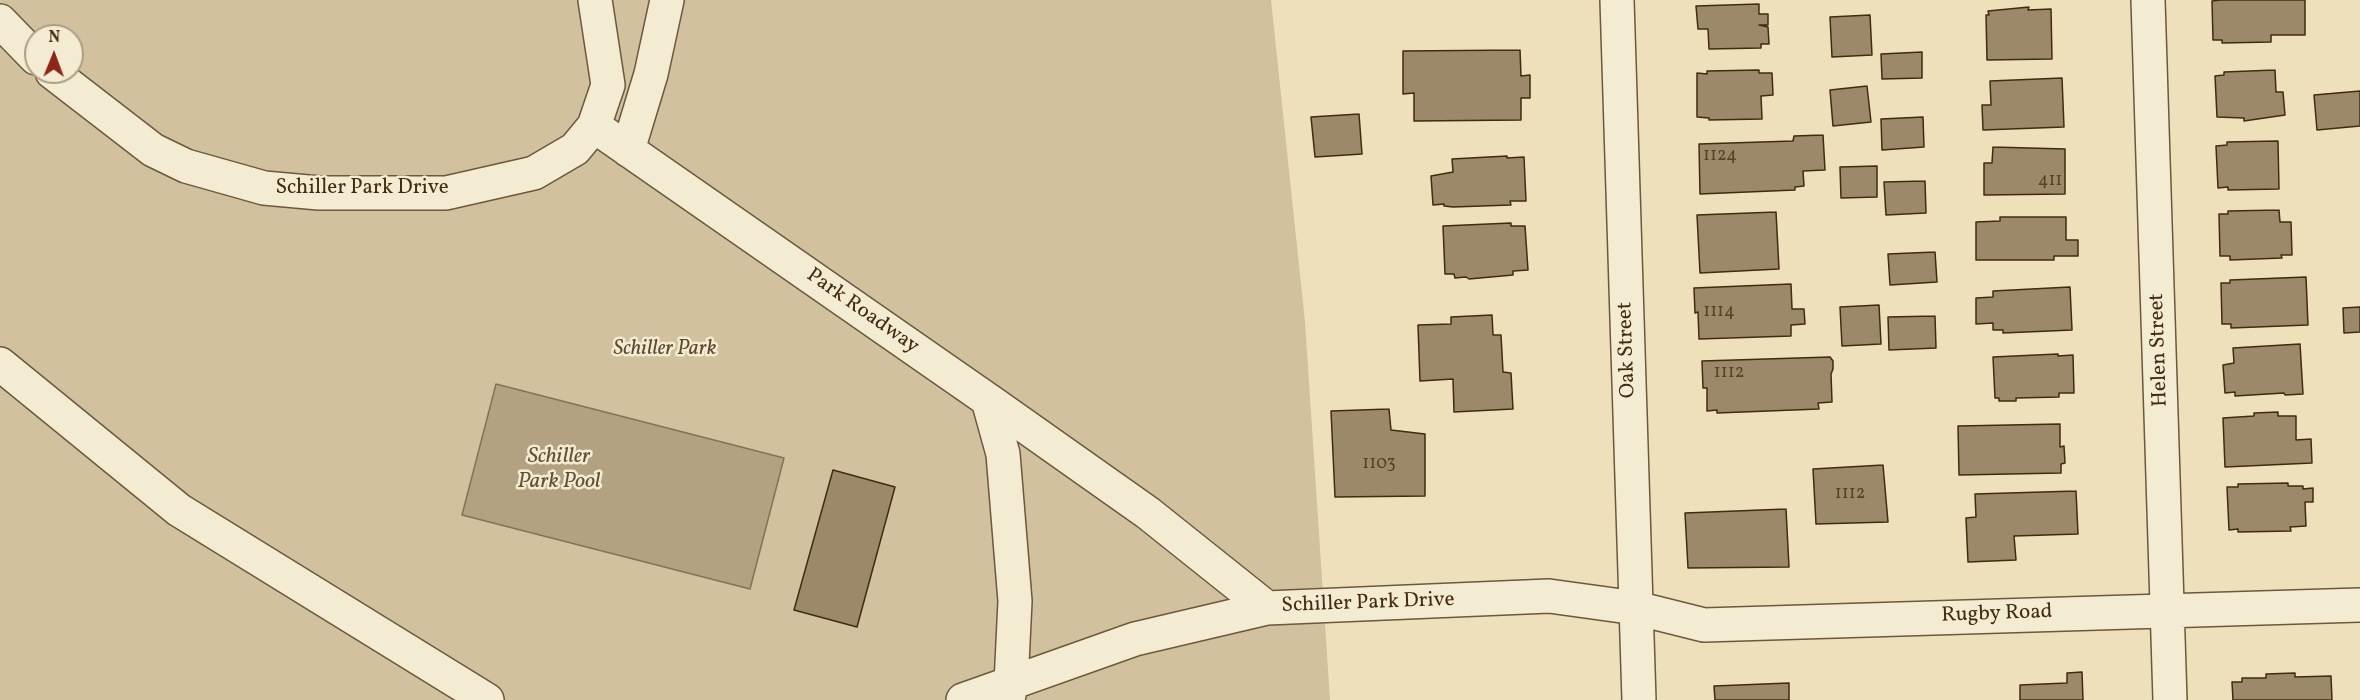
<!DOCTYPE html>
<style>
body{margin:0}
#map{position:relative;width:2360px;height:700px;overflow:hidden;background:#eee0bb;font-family:Vollkorn,serif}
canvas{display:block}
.north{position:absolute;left:24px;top:24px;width:60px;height:60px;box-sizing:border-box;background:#f4ebd3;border:2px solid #ac9e85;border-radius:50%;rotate:1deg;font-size:16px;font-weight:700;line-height:24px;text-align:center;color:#412b11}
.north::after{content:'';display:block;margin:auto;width:21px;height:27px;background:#8f2418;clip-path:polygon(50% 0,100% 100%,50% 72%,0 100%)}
</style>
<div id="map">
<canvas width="2360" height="700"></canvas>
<div class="north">N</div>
</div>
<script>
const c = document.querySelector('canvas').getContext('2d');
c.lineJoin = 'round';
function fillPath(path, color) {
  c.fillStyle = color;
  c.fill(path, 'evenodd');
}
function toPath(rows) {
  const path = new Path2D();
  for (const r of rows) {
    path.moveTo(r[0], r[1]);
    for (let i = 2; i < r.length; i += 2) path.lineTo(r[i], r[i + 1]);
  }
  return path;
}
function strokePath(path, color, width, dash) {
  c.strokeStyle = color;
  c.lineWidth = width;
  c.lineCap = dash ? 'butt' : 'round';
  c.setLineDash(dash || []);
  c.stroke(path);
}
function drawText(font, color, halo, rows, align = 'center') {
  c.font = font + ' Vollkorn,serif';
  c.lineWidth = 5;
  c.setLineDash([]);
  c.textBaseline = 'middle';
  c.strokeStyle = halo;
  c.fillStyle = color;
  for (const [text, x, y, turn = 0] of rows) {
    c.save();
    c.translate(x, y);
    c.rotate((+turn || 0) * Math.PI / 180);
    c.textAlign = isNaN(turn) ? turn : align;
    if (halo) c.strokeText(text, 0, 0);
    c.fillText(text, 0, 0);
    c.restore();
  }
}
fillPath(toPath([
 [0,0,1271,0,1305,322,1330,700,0,700],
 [36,36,72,36,72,72,36,72]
]), '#d1c19e');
const water = toPath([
 [496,384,784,458,750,589,462,515,496,384]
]);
fillPath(water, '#b3a281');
strokePath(water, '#857254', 1.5);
const building = toPath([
 [2221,0,2305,0,2305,35,2271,35,2271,42,2222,43,2222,40,2213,40,2212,1,2221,0],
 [1759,4,1759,14,1768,14,1768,25,1759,25,1768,27,1769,44,1761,44,1761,48,1709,49,1708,29,1698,29,1696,6,1759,4],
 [2029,7,2028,10,2051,9,2052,59,1987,60,1986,15,1989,15,1988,11,2029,7],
 [1870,15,1872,55,1832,57,1830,17,1870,15],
 [1520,50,1521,76,1530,75,1530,98,1521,98,1521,120,1414,121,1414,93,1403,94,1403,51,1520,50],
 [1922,52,1922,78,1882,79,1881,54,1922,52],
 [1759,70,1759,73,1772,73,1773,95,1761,96,1762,119,1709,120,1709,118,1697,117,1697,73,1707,74,1707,71,1759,70],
 [2275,70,2276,92,2283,92,2285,115,2244,121,2244,118,2217,117,2215,76,2224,75,2224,72,2275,70],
 [2062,78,2064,127,1983,130,1982,105,1991,105,1990,81,2062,78],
 [1867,86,1871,122,1833,126,1830,90,1867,86],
 [2360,91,2360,126,2317,130,2314,95,2360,91],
 [1359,114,1362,154,1315,157,1311,117,1359,114],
 [1923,117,1924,147,1882,150,1881,119,1923,117],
 [1823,135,1825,170,1803,171,1804,186,1795,187,1795,190,1700,194,1699,144,1793,141,1794,136,1823,135],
 [2278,141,2279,189,2228,190,2228,187,2218,188,2216,146,2227,145,2227,142,2278,141],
 [1993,147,2065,149,2065,194,1984,195,1984,163,1992,163,1993,147],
 [1507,156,1507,158,1524,157,1526,201,1510,201,1511,205,1453,207,1444,206,1444,204,1433,205,1431,176,1453,172,1452,159,1507,156],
 [1877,166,1877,197,1841,198,1840,167,1877,166],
 [1925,181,1926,213,1886,215,1884,182,1925,181],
 [2279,210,2280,222,2291,222,2292,255,2281,255,2282,258,2230,260,2230,256,2220,256,2219,214,2228,214,2228,211,2279,210],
 [1776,212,1779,269,1700,273,1697,215,1776,212],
 [2000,217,2066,217,2066,240,2078,240,2078,256,2054,256,2054,260,1976,260,1976,222,2000,221,2000,217],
 [1511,223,1511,226,1525,226,1528,270,1513,271,1513,275,1469,279,1466,277,1455,278,1454,274,1445,274,1443,226,1511,223],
 [1935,252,1937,282,1890,285,1888,254,1935,252],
 [2306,277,2308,325,2231,328,2231,324,2222,324,2221,283,2230,283,2230,280,2306,277],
 [1791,284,1792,309,1804,309,1805,324,1791,325,1791,336,1699,339,1698,312,1695,313,1694,288,1791,284],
 [2070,287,2072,330,2003,333,2003,330,1993,330,1993,323,1976,324,1976,298,1993,297,1993,291,2070,287],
 [1879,305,1881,344,1842,346,1840,307,1879,305],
 [2360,307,2360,332,2344,333,2343,308,2360,307],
 [1492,315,1493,335,1501,335,1503,372,1511,373,1513,409,1454,412,1453,379,1420,381,1418,325,1451,324,1451,317,1492,315],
 [1935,316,1936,348,1889,350,1888,317,1935,316],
 [2300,344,2303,394,2285,395,2284,393,2235,396,2235,392,2225,393,2223,365,2234,363,2233,348,2300,344],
 [2058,354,2058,356,2073,355,2074,393,2059,393,2059,397,2016,398,2016,401,1999,401,1999,398,1995,398,1993,357,2058,354],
 [1830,357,1833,361,1833,369,1831,374,1832,402,1818,403,1819,409,1717,413,1717,410,1707,411,1707,388,1703,388,1702,361,1830,357],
 [1389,409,1391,430,1425,434,1425,496,1335,497,1331,411,1389,409],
 [2278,412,2278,416,2296,416,2296,440,2311,439,2312,463,2225,467,2223,418,2254,416,2254,413,2278,412],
 [2060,424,2060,447,2064,446,2065,463,2061,464,2061,473,1959,475,1958,426,2060,424],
 [1883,465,1888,522,1816,524,1813,469,1883,465],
 [833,470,895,487,857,627,794,610,833,470],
 [2288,483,2288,486,2303,486,2303,489,2313,488,2313,502,2305,502,2306,526,2290,527,2291,531,2238,532,2238,529,2229,530,2227,487,2238,487,2238,484,2288,483],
 [2076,491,2078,534,2014,536,2016,560,1968,562,1966,518,1976,517,1975,494,2076,491],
 [1786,509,1789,567,1688,568,1685,513,1786,509],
 [2082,672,2083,700,2020,700,2020,685,2067,683,2067,673,2082,672],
 [2295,673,2295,677,2331,676,2332,700,2233,700,2232,682,2242,682,2242,678,2266,678,2266,674,2295,673],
 [1789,683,1789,700,1715,700,1714,686,1789,683]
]);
fillPath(building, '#9b8969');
strokePath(building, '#412b11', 1.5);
const minor = toPath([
 [1617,0,1639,700],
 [2148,0,2170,700],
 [0,21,36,58],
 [52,72,153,150,186,166,264,188,319,193,446,193,534,173,575,149,594,126,608,85,595,0],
 [594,126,988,400,1003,454,1015,601,1011,684,1008,700],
 [628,150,651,74,667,0],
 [0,364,179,510,487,700],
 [988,400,1148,513,1267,608,1549,596,1636,608,1704,625,2360,605],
 [963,700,1135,639,1267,608]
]);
strokePath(minor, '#6c583c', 36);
strokePath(minor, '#f4ebd3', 33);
drawText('18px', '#584227', null, [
 ["1124",1720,157],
 ["411",2050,182],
 ["1114",1719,313],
 ["1112",1729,374],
 ["1103",1379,465],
 ["1112",1850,495]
]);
drawText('21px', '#412b11', '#f4ebd3', [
 ["Schiller Park Drive",362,189],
 ["Park Roadway",862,312,35],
 ["Oak Street",1628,350,-92],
 ["Helen Street",2160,350,-92],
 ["Schiller Park Drive",1368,604,-2],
 ["Rugby Road",1997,615,-2]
]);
drawText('italic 21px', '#5e492d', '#f4ebd3', [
 ["Schiller Park",665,350]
]);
drawText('italic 22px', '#634f33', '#f4ebd3', [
 ["Schiller",559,458],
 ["Park Pool",559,483]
]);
</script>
